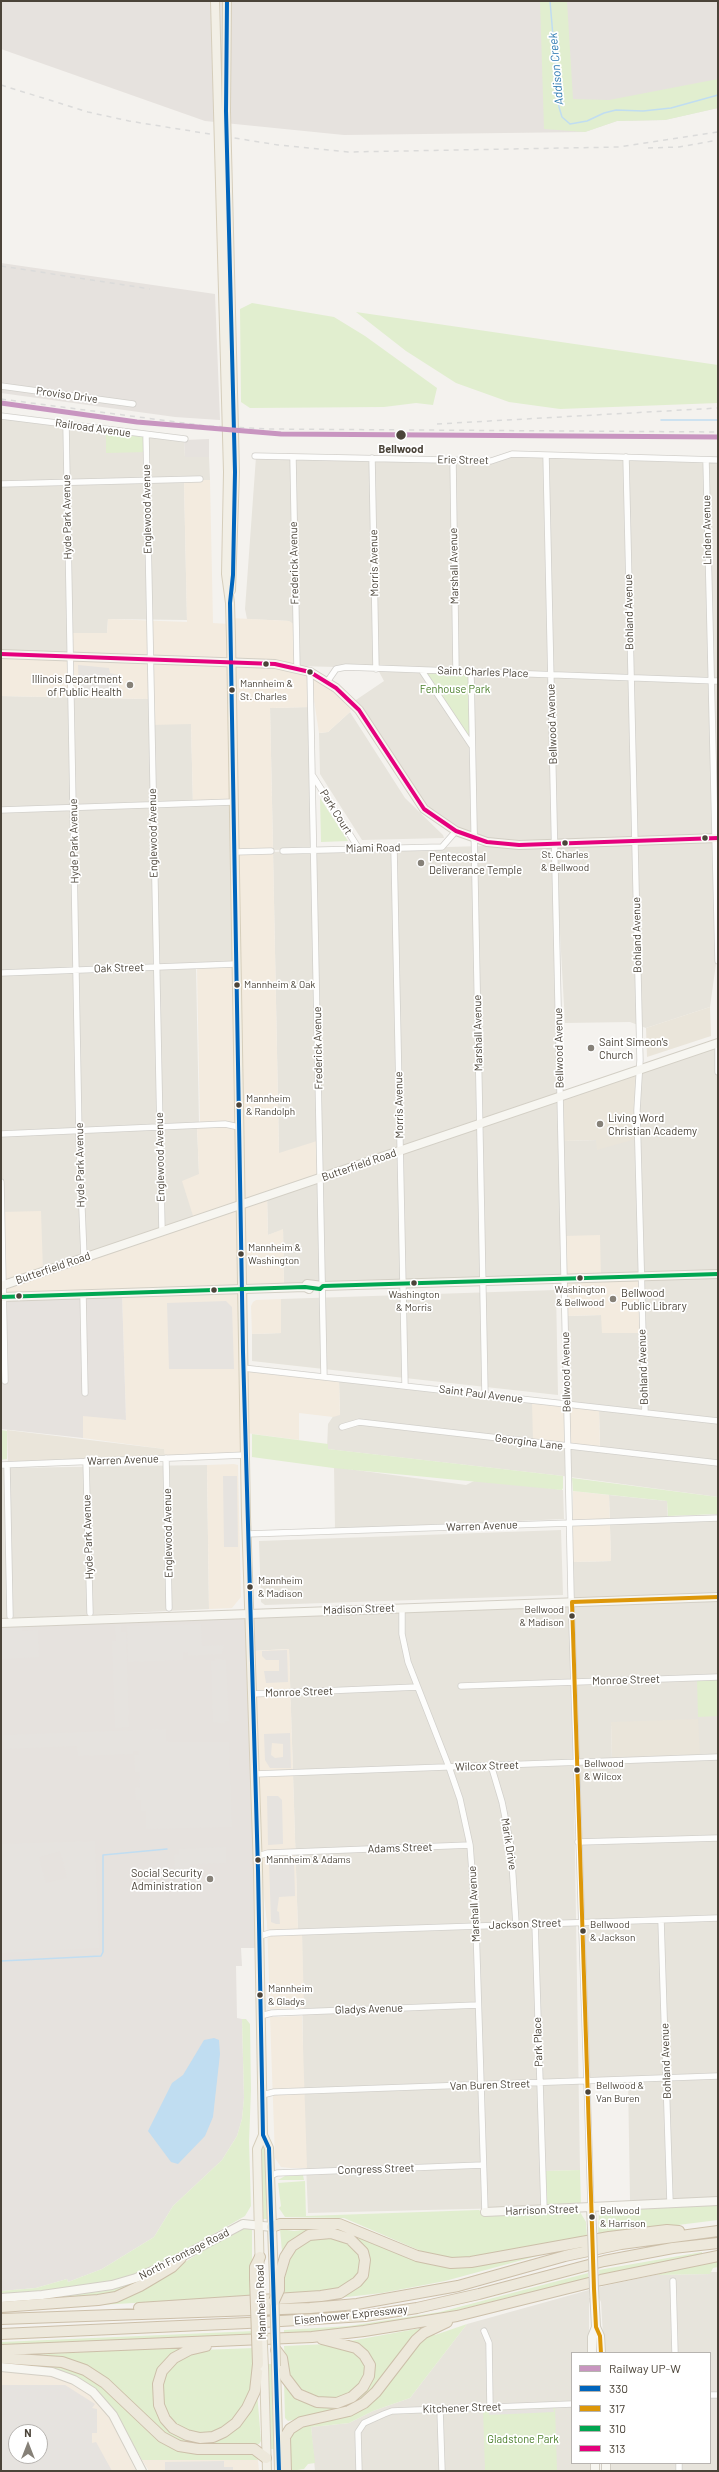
<!DOCTYPE html>
<style>
body{margin:0}
#map{position:relative;width:719px;height:2472px;overflow:hidden;background:#f4f2ee;font-family:Barlow,sans-serif}
canvas{display:block}
.frame{position:absolute;inset:0;border:2px solid #4b4439;pointer-events:none}
.legend{position:absolute;left:571px;top:2352px;width:140px;height:112px;box-sizing:border-box;background:#fff;border:1px solid #b7b4b0;margin:0;padding:5px 7px;list-style:none;font-size:12px;color:#4b4439}
.legend li{display:flex;align-items:center;gap:8px;height:20px}
.legend b{width:20px;border:1px solid #b7b4b0}
.north{position:absolute;left:8px;top:2424px;width:40px;height:40px;box-sizing:border-box;background:#fff;border:1px solid #b7b4b0;border-radius:50%;rotate:0deg;font-size:11px;font-weight:700;line-height:16px;text-align:center;color:#4b4439}
.north::after{content:'';display:block;margin:auto;width:14px;height:18px;background:#868178;clip-path:polygon(50% 0,100% 100%,50% 72%,0 100%)}
</style>
<div id="map">
<canvas width="719" height="2472"></canvas>
<div class="frame"></div>
<ul class="legend">
<li><b style="height:5px;background:#c895c0"></b>Railway UP-W</li>
<li><b style="height:5px;background:#0065bd"></b>330</li>
<li><b style="height:5px;background:#dd9709"></b>317</li>
<li><b style="height:5px;background:#00a651"></b>310</li>
<li><b style="height:5px;background:#e5007d"></b>313</li>
</ul>
<div class="north">N</div>
</div>
<script>
const c = document.querySelector('canvas').getContext('2d');
c.lineJoin = 'round';
function fillPath(path, color) {
  c.fillStyle = color;
  c.fill(path, 'evenodd');
}
function toPath(rows) {
  const path = new Path2D();
  for (const r of rows) {
    path.moveTo(r[0], r[1]);
    for (let i = 2; i < r.length; i += 2) path.lineTo(r[i], r[i + 1]);
  }
  return path;
}
function strokePath(path, color, width, dash) {
  c.strokeStyle = color;
  c.lineWidth = width;
  c.lineCap = dash ? 'butt' : 'round';
  c.setLineDash(dash || []);
  c.stroke(path);
}
function drawText(font, color, halo, rows, align = 'center') {
  c.font = font + ' Barlow,sans-serif';
  c.lineWidth = 3.5;
  c.setLineDash([]);
  c.textBaseline = 'middle';
  c.strokeStyle = halo;
  c.fillStyle = color;
  for (const [text, x, y, turn = 0] of rows) {
    c.save();
    c.translate(x, y);
    c.rotate((+turn || 0) * Math.PI / 180);
    c.textAlign = isNaN(turn) ? turn : align;
    if (halo) c.strokeText(text, 0, 0);
    c.fillText(text, 0, 0);
    c.restore();
  }
}
fillPath(toPath([
 [1,417,106,431,106,453,147,436,184,440,185,457,209,457,210,480,184,480,187,620,108,619,107,633,72,656,1,653],
 [512,455,718,462,718,837,522,843,472,837,425,807,353,702,384,681,377,668,296,666,289,621,247,619,245,609,256,457,490,463],
 [1,696,150,699,191,724,193,804,232,803,236,964,196,966,199,1124,1,1133],
 [309,707,313,849,273,850,270,708],
 [350,712,405,798,443,835,444,838,362,840,320,774,319,733,328,732],
 [718,839,718,949,710,1007,646,1028,630,1022,565,1023,555,844],
 [553,844,559,1095,320,1177,279,1154,273,852],
 [718,1043,718,1272,601,1277,564,1236,562,1141,597,1140,597,1150,639,1070],
 [559,1097,563,1277,284,1286,283,1230,268,1235,267,1197],
 [197,1126,199,1174,194,1219,43,1271,1,1212,1,1134],
 [718,1274,718,1420,568,1403,566,1316,602,1315,602,1333,642,1277],
 [556,1290,558,1395,252,1361,252,1334,281,1333,281,1299],
 [339,1381,532,1402,600,1448,599,1409,718,1422,718,1497,563,1476,327,1449,328,1424,334,1415,340,1415],
 [207,1465,209,1609,1,1619,1,1468],
 [334,1467,466,1485,478,1479,563,1490,564,1519,335,1529],
 [609,1495,667,1501,668,1520,718,1519,718,1596,572,1601,573,1562,611,1561],
 [561,1530,563,1595,265,1605,261,1602,259,1541],
 [718,1598,718,1678,698,1716,718,1716,718,1756,700,1757,611,1722,612,1760,577,1761,573,1603],
 [571,1603,580,2170,545,2171,546,2207,308,2213,303,2090,302,1933,298,1933,289,1649,252,1651,251,1614],
 [718,1759,718,1917,582,1921,577,1764],
 [718,1919,718,2198,630,2201,628,2079,590,2080,583,1923],
 [710,2272,718,2272,718,2471,608,2471,608,2463,710,2463,710,2353,604,2353,601,2302,598,2296,599,2287,655,2275,710,2274],
 [589,2290,589,2298,591,2298,589,2304,589,2353,572,2353,572,2463,593,2463,593,2471,315,2471,311,2427,349,2423,373,2411,410,2398,467,2324]
]), '#e7e4dc');
fillPath(toPath([
 [184,480,210,480,213,623,229,624,230,661,72,656,72,633,107,633,108,619,187,622],
 [231,618,289,621,294,624,296,666,233,661],
 [1,655,230,663,232,803,193,805,191,724,151,725,150,699,1,696],
 [232,663,256,664,309,673,310,707,270,708,273,850,235,851],
 [310,674,352,704,350,712,328,732,319,733],
 [273,852,279,1153,320,1140,320,1177,241,1204,235,853],
 [236,966,238,1123,200,1125,197,967],
 [238,1125,239,1204,194,1219,182,1181,199,1174,197,1126],
 [267,1197,268,1235,283,1229,284,1286,243,1288,241,1206],
 [239,1207,240,1288,5,1296,4,1286],
 [41,1211,43,1271,1,1285,1,1212],
 [600,1235,601,1277,565,1277,564,1236],
 [642,1277,644,1333,602,1333,601,1315,566,1316,565,1279],
 [241,1290,244,1454,165,1457,164,1449,83,1438,83,1415,126,1420,122,1294],
 [281,1299,281,1333,252,1334,251,1306,253,1302,256,1300],
 [244,1370,339,1381,340,1415,333,1417,299,1413,299,1440,246,1433],
 [532,1402,599,1409,600,1449,533,1441],
 [234,1464,238,1465,241,1597,232,1608,209,1609,207,1465],
 [573,1491,609,1495,611,1561,573,1562],
 [289,1649,298,1932,302,1932,304,2008,270,2009,267,1923,259,1853,252,1651],
 [302,2016,307,2168,290,2168,281,2167,275,2158,270,2017],
 [1,2370,53,2375,73,2383,91,2395,107,2412,136,2471,1,2471],
 [16,2432,40,2432,40,2456,16,2456],
 [142,2460,258,2460,259,2471,149,2471]
]), '#f3ebdf');
fillPath(toPath([
 [1,1,718,1,718,108,665,120,617,121,585,132,344,135,205,121,1,49],
 [1,263,215,294,220,420,175,417,1,393],
 [209,439,209,457,185,457,184,440],
 [122,1294,126,1420,83,1416,83,1438,1,1429,1,1298],
 [246,1616,257,1948,241,1948,242,1966,236,1966,237,2018,242,2019,244,2098,242,2119,237,2136,222,2160,173,2206,154,2237,102,2269,68,2282,67,2279,36,2288,1,2291,1,1626]
]), '#e6e2de');
fillPath(toPath([
 [710,1007,711,1036,647,1057,646,1028],
 [639,1070,639,1138,597,1150,596,1140,562,1141,561,1096],
 [7,1430,164,1449,165,1457,8,1463],
 [698,1719,700,1757,612,1760,611,1722]
]), '#eae5da');
fillPath(toPath([
 [540,1,567,1,573,99,609,100,718,79,718,108,665,120,617,121,585,132,544,129],
 [252,303,334,317,365,336,437,388,433,405,416,403,384,407,250,408,241,402,240,309],
 [356,312,718,365,718,403,560,409,509,402,456,383,406,351],
 [106,431,147,436,147,452,106,453],
 [425,672,470,674,471,743],
 [320,798,348,841,321,842],
 [1,1430,7,1431,7,1459,1,1460],
 [252,1434,328,1444,328,1449,563,1476,563,1488,562,1490,333,1468,252,1457],
 [572,1478,718,1497,718,1514,668,1516,667,1501,573,1491],
 [718,1678,718,1716,698,1717,697,1679],
 [242,2019,246,2019,250,2024,251,2090,249,2142,251,2206,245,2216,148,2271,108,2283,1,2295,1,2291,36,2288,67,2279,68,2282,102,2269,154,2237,173,2206,222,2160,237,2136,242,2119,244,2098],
 [261,2145,265,2145,267,2219,263,2219],
 [580,2170,581,2206,546,2207,545,2171],
 [303,2175,304,2180,278,2180,285,2176],
 [305,2181,306,2216,479,2210,484,2215,580,2212,586,2222,587,2237,466,2260,437,2258,344,2218,285,2217,279,2208,281,2206,278,2183],
 [718,2204,718,2220,598,2235,599,2210],
 [246,2228,252,2230,252,2296,15,2310,95,2304,150,2284,228,2235],
 [280,2229,294,2231,312,2229,312,2230,295,2237,282,2252],
 [340,2229,426,2262,541,2255,445,2281,382,2293,329,2299,368,2269,352,2235],
 [316,2236,342,2239,358,2251,361,2266,357,2276,334,2291,283,2295,283,2277,292,2248],
 [702,2252,702,2254,599,2275,599,2270,604,2269],
 [718,2261,718,2267,713,2268,710,2274,655,2275],
 [588,2273,588,2278,429,2317,338,2330,284,2334,284,2330,349,2326,440,2312],
 [142,2280,120,2292,73,2299,69,2297,1,2303,1,2301,108,2290],
 [467,2324,410,2398,373,2411,349,2423,311,2427,315,2463,308,2464,304,2469,291,2471,290,2432,292,2429,348,2415,413,2348,432,2332,435,2335],
 [427,2327,365,2398,337,2411,288,2421,285,2418,284,2382,298,2401,297,2398,334,2406,372,2374,350,2341],
 [254,2331,254,2335,1,2345,1,2342],
 [328,2344,356,2352,365,2363,366,2372,356,2390,339,2399,315,2399,294,2386,285,2363,284,2346],
 [183,2347,161,2368,164,2423,216,2439,257,2392,261,2441,259,2444,189,2444,169,2437,107,2381,31,2355],
 [254,2348,253,2386,245,2403,233,2420,215,2432,195,2434,176,2425,163,2408,161,2381,174,2362,202,2350],
 [1,2362,50,2364,72,2369,95,2380,161,2441,247,2451,256,2456,258,2460,142,2460,115,2412,104,2398,87,2384,56,2369],
 [268,2364,271,2364,274,2449,271,2449],
 [555,2406,557,2471,485,2471,483,2409]
]), '#e1eecf');
fillPath(toPath([
 [78,665,109,668,110,673,118,675,118,693,112,692,112,696,79,695],
 [226,1301,232,1307,234,1369,169,1369,167,1303],
 [223,1476,237,1476,238,1547,224,1547],
 [201,1624,202,1646,224,1645,222,1654,188,1656,188,1652,183,1653,183,1660,128,1662,127,1626],
 [115,1625,121,1625,121,1632,126,1632,129,1727,115,1728,112,1641,116,1641],
 [24,1626,22,1631,38,1630,39,1657,1,1659,1,1627],
 [287,1650,288,1682,266,1683,264,1671,279,1671,279,1660,266,1660,262,1656,262,1651],
 [215,1658,226,1660,229,1721,225,1721,224,1724,213,1722,211,1661,215,1661],
 [166,1729,166,1741,169,1742,229,1742,232,1827,146,1829,146,1811,141,1811,141,1800,136,1800,135,1788,140,1787,139,1772,135,1772,134,1755,139,1755,138,1751,133,1751,133,1754,78,1756,77,1746,4,1749,3,1735],
 [290,1733,291,1768,270,1768,265,1760,264,1734],
 [272,1743,283,1744,283,1757,275,1758,271,1755],
 [267,1796,278,1796,282,1800,283,1844,268,1845],
 [95,1841,99,1948,1,1953,1,1844],
 [60,1851,67,1878,46,1883,39,1857],
 [226,1847,226,1863,190,1864,191,1891,180,1894,179,1891,176,1891,174,1855,179,1854,179,1849],
 [294,1860,295,1896,279,1897,277,1911,279,1912,280,1924,276,1924,271,1922,269,1861],
 [1,2385,65,2385,95,2404,92,2408,97,2409,97,2433,92,2433,92,2443,96,2442,112,2471,1,2471],
 [16,2432,40,2432,40,2456,16,2456],
 [553,2408,554,2412,489,2415,489,2411],
 [224,2461,224,2467,233,2467,233,2471,165,2471,165,2462]
]), '#e6e3df');
fillPath(toPath([
 [214,2038,219,2040,220,2054,213,2117,205,2136,178,2164,171,2162,148,2131,172,2083,183,2075,204,2040]
]), '#c0ddf1');
strokePath(toPath([
 [550,1,559,107,562,117,570,124,587,121,604,113,616,110,643,111,671,108,718,95],
 [661,420,718,420],
 [1,1961,101,1956,103,1952,103,1855,167,1849]
]), '#c0ddf1', 1.5);
const street = toPath([
 [1,386,133,404],
 [1,416,185,439],
 [66,424,79,1137,84,1257],
 [146,435,162,1231],
 [546,455,571,1595,591,2208],
 [255,456,491,461,512,454,718,460],
 [626,457,640,1060,637,1110,645,1413],
 [293,458,297,668],
 [372,458,376,669],
 [453,460,456,671],
 [706,460,718,961],
 [1,484,200,479],
 [422,671,472,746],
 [310,672,324,1376],
 [471,672,485,1394],
 [327,682,336,669,346,667,718,681],
 [313,776,359,849],
 [1,810,233,802],
 [394,848,405,1385],
 [283,851,442,847,456,831],
 [234,852,271,851],
 [1,973,236,964],
 [718,1048,718,1072],
 [1,1134,225,1124,239,1127],
 [1,1182,5,1381],
 [83,1294,85,1393],
 [243,1368,718,1421],
 [342,1427,359,1422,718,1463],
 [166,1458,169,1608],
 [86,1461,90,1613],
 [1,1465,245,1455],
 [7,1465,10,1616],
 [247,1534,718,1518],
 [402,1608,402,1634,408,1662,449,1767,460,1799,470,1845,476,1926,485,2212],
 [461,1686,718,1677],
 [252,1694,417,1687],
 [491,1765,502,1802,511,1847,516,1924],
 [255,1774,718,1757],
 [578,1842,718,1838],
 [258,1856,268,1853,470,1845],
 [661,1920,670,2202],
 [535,1923,544,2210],
 [260,1936,270,1933,718,1918],
 [260,2016,272,2013,478,2005],
 [262,2095,274,2092,718,2076],
 [270,2176,277,2173,483,2165],
 [673,2281,675,2353],
 [484,2331,489,2343,490,2407],
 [710,2395,718,2395],
 [440,2409,442,2471],
 [679,2463,679,2471],
 [359,2471,358,2432,364,2423,384,2414,392,2411,572,2404]
]);
const secondary = toPath([
 [1,654,275,664,310,672,336,688,359,710,424,809,456,831,487,842,519,845,718,838],
 [1,1286,718,1043],
 [305,1287,307,1284,323,1286,718,1274],
 [1,1297,305,1287,309,1289],
 [1,1623,718,1597],
 [591,2208,592,2228],
 [485,2212,718,2201],
 [594,2289,596,2327,600,2336,601,2353],
 [1,2298,42,2295,112,2285,136,2278,170,2263,243,2224,272,2227],
 [592,2353,592,2337,596,2327],
 [1,2367,52,2372,74,2380,93,2392,113,2415,142,2471],
 [595,2463,595,2471],
 [606,2463,606,2471]
]);
const primary = toPath([
 [215,1,218,111],
 [226,111,227,1],
 [228,472,226,574,230,603,231,638,246,1517,258,1870,263,2135,257,2149,260,2281],
 [231,590,235,472],
 [263,2135,269,2148,274,2280],
 [276,2366,279,2471],
 [264,2367,267,2471]
]);
const highway = toPath([
 [272,2227,280,2224,339,2224,417,2256,451,2263,471,2262,609,2237,667,2230,679,2231],
 [255,2278,255,2267,260,2257],
 [1,2307,98,2300,116,2297,140,2286,172,2267,181,2258],
 [139,2308,321,2296,340,2293,357,2282,363,2275,365,2260,363,2252,350,2239,331,2233,309,2235,292,2246,285,2257,279,2277],
 [1,2319,310,2308,357,2304,458,2286,565,2256,621,2244,718,2231],
 [1,2334,247,2323,365,2316,417,2308,479,2294,604,2261,673,2248,718,2243],
 [206,2346,189,2350,174,2358,162,2371,158,2384,159,2405,165,2419,173,2428,187,2435,200,2438,213,2437,224,2432,236,2423,247,2408,255,2391,258,2364],
 [1,2350,312,2337,364,2331,457,2316,601,2280,718,2256],
 [276,2350,282,2358,285,2377,298,2394,317,2402,337,2403,352,2397,363,2387,369,2376,370,2365,364,2355,356,2348,322,2339],
 [1,2358,62,2362,85,2370,105,2383,162,2437,179,2446,198,2449,254,2449,266,2458],
 [286,2471,285,2437,290,2429,301,2422,349,2411,364,2403,376,2392,416,2340,424,2333,447,2322]
]);
strokePath(street, '#d2d0cb', 7);
strokePath(secondary, '#d3cfc5', 10);
strokePath(primary, '#d6cebb', 10);
strokePath(highway, '#ccbfa9', 12);
strokePath(street, '#fdfdfc', 5.5);
strokePath(secondary, '#f7f6f1', 8);
strokePath(primary, '#f2efe6', 8);
strokePath(highway, '#ede8db', 10);
strokePath(toPath([
 [1,85,88,112,129,121,278,145,348,152,619,147,718,132],
 [648,148,679,147,718,140],
 [1,266,150,289],
 [1,399,207,426,270,429,718,432],
 [437,424,718,408]
]), '#dbdbda', 1.5, [5, 5]);
const secondaryBridge = toPath([
 [592,2228,594,2289]
]);
const primaryBridge = toPath([
 [218,111,228,472],
 [226,111,235,472],
 [274,2280,276,2366],
 [260,2281,264,2367]
]);
const highwayBridge = toPath([
 [255,2278,258,2364],
 [274,2301,279,2290,279,2277]
]);
strokePath(secondaryBridge, '#d3cfc5', 10, []);
strokePath(primaryBridge, '#d6cebb', 10, []);
strokePath(highwayBridge, '#ccbfa9', 12, []);
strokePath(secondaryBridge, '#f7f6f1', 8);
strokePath(primaryBridge, '#f2efe6', 8);
strokePath(highwayBridge, '#ede8db', 10);
strokePath(toPath([
 [227,1,226,111,235,472,233,575,230,603,243,1352,258,1870,263,2135,269,2148,279,2471]
]), '#0065bd', 4);
strokePath(toPath([
 [572,1602,594,2289,596,2327,600,2336,601,2353],
 [572,1602,718,1597]
]), '#dd9709', 4);
strokePath(toPath([
 [1,1297,305,1287,320,1289,323,1286,718,1274]
]), '#00a651', 4);
strokePath(toPath([
 [1,654,275,664,310,672,336,688,359,710,424,809,456,831,487,842,519,845,718,838]
]), '#e5007d', 4);
strokePath(toPath([
 [1,403,137,422,281,434,718,437]
]), '#c895c0', 5);
for (const [x, y, r, color] of [
 [401,435,5.5,"#4b4439"],
 [266,664,3.5,"#4b4439"],
 [310,672,3.5,"#4b4439"],
 [130,685,4,"#868178"],
 [232,690,3.5,"#4b4439"],
 [705,838,3.5,"#4b4439"],
 [565,843,3.5,"#4b4439"],
 [421,863,4,"#868178"],
 [237,985,3.5,"#4b4439"],
 [591,1048,4,"#868178"],
 [239,1105,3.5,"#4b4439"],
 [600,1124,4,"#868178"],
 [241,1254,3.5,"#4b4439"],
 [580,1278,3.5,"#4b4439"],
 [414,1283,3.5,"#4b4439"],
 [214,1290,3.5,"#4b4439"],
 [19,1296,3.5,"#4b4439"],
 [613,1299,4,"#868178"],
 [250,1587,3.5,"#4b4439"],
 [572,1616,3.5,"#4b4439"],
 [577,1770,3.5,"#4b4439"],
 [258,1860,3.5,"#4b4439"],
 [210,1879,4,"#868178"],
 [583,1931,3.5,"#4b4439"],
 [260,1995,3.5,"#4b4439"],
 [588,2092,3.5,"#4b4439"],
 [592,2217,3.5,"#4b4439"]
]) {
  const dot = new Path2D();
  dot.arc(x, y, r, 0, 2 * Math.PI);
  c.fillStyle = color;
  c.fill(dot);
  strokePath(dot, '#fff', 1.5);
}
drawText('10px', '#4b4439', '#fff', [
 ["Mannheim &",240,684],
 ["St. Charles",240,697],
 ["St. Charles",565,855,"center"],
 ["& Bellwood",565,868,"center"],
 ["Mannheim & Oak",244,985],
 ["Mannheim",246,1099],
 ["& Randolph",246,1112],
 ["Mannheim &",248,1248],
 ["Washington",248,1261],
 ["Washington",580,1290,"center"],
 ["& Bellwood",580,1303,"center"],
 ["Washington",414,1295,"center"],
 ["& Morris",414,1308,"center"],
 ["Mannheim",258,1581],
 ["& Madison",258,1594],
 ["Bellwood",564,1610,"right"],
 ["& Madison",564,1623,"right"],
 ["Bellwood",584,1764],
 ["& Wilcox",584,1777],
 ["Mannheim & Adams",266,1860],
 ["Bellwood",590,1925],
 ["& Jackson",590,1938],
 ["Mannheim",268,1989],
 ["& Gladys",268,2002],
 ["Bellwood &",596,2086],
 ["Van Buren",596,2099],
 ["Bellwood",600,2211],
 ["& Harrison",600,2224]
], 'left');
drawText('11px', '#4b4439', '#fff', [
 ["Proviso Drive",67,395,8],
 ["Railroad Avenue",93,428,8],
 ["Erie Street",463,460,1],
 ["Englewood Avenue",147,509,-91],
 ["Hyde Park Avenue",67,517,-91],
 ["Linden Avenue",707,530,-91],
 ["Frederick Avenue",294,563,-91],
 ["Morris Avenue",374,563,-91],
 ["Marshall Avenue",454,566,-91],
 ["Bohland Avenue",629,612,-91],
 ["Saint Charles Place",483,672,2],
 ["Bellwood Avenue",552,724,-92],
 ["Park Court",336,812,58],
 ["Englewood Avenue",153,833,-91],
 ["Hyde Park Avenue",74,841,-91],
 ["Miami Road",373,848,-1],
 ["Bohland Avenue",637,935,-91],
 ["Oak Street",119,968,-2],
 ["Marshall Avenue",478,1033,-91],
 ["Frederick Avenue",318,1048,-91],
 ["Bellwood Avenue",559,1048,-91],
 ["Morris Avenue",399,1105,-91],
 ["Englewood Avenue",160,1157,-91],
 ["Hyde Park Avenue",80,1165,-91],
 ["Butterfield Road",359,1165,-19],
 ["Butterfield Road",53,1268,-19],
 ["Bohland Avenue",643,1367,-92],
 ["Bellwood Avenue",566,1372,-91],
 ["Saint Paul Avenue",481,1394,7],
 ["Georgina Lane",529,1442,7],
 ["Warren Avenue",123,1460,-2],
 ["Warren Avenue",482,1526,-2],
 ["Englewood Avenue",168,1533,-91],
 ["Hyde Park Avenue",88,1537,-92],
 ["Madison Street",359,1609,-2],
 ["Monroe Street",626,1680,-2],
 ["Monroe Street",299,1692,-2],
 ["Wilcox Street",487,1766,-2],
 ["Marik Drive",509,1844,81],
 ["Adams Street",400,1848,-2],
 ["Marshall Avenue",474,1904,-93],
 ["Jackson Street",525,1924,-2],
 ["Gladys Avenue",369,2009,-2],
 ["Park Place",538,2042,-92],
 ["Bohland Avenue",666,2061,-92],
 ["Van Buren Street",490,2085,-2],
 ["Congress Street",376,2169,-2],
 ["Harrison Street",542,2210,-2],
 ["North Frontage Road",184,2254,-27],
 ["Mannheim Road",261,2302,-92],
 ["Eisenhower Expressway",351,2315,-6],
 ["Kitchener Street",462,2408,-2]
]);
drawText('bold 11px', '#4b4439', '#fff', [
 ["Bellwood",401,449]
]);
drawText('11px', '#4b4439', '#fff', [
 ["Illinois Department",122,679,"right"],
 ["of Public Health",122,692,"right"],
 ["Pentecostal",429,857],
 ["Deliverance Temple",429,870],
 ["Saint Simeon's",599,1042],
 ["Church",599,1055],
 ["Living Word",608,1118],
 ["Christian Academy",608,1131],
 ["Bellwood",621,1293],
 ["Public Library",621,1306],
 ["Social Security",202,1873,"right"],
 ["Administration",202,1886,"right"]
], 'left');
drawText('11px', '#4a7f2a', '#fff', [
 ["Fenhouse Park",455,689],
 ["Gladstone Park",523,2439]
]);
drawText('italic 12px', '#2e7ab2', '#fff', [
 ["Addison Creek",556,69,-95]
]);
</script>
